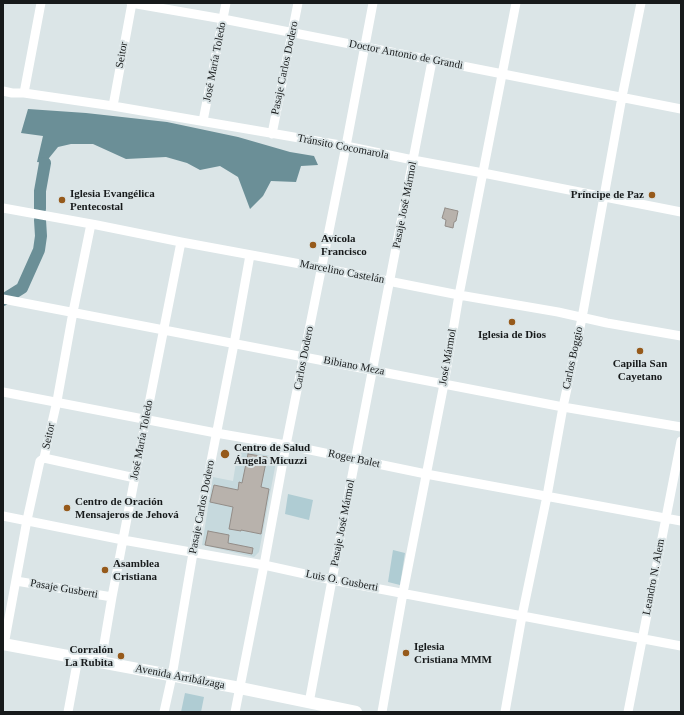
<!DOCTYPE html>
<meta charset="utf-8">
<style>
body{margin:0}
#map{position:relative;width:684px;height:715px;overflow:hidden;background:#dbe5e7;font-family:"Times New Roman",serif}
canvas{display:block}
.frame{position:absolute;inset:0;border:4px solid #171a1b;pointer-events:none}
</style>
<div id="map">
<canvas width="684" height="715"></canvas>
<div class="frame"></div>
</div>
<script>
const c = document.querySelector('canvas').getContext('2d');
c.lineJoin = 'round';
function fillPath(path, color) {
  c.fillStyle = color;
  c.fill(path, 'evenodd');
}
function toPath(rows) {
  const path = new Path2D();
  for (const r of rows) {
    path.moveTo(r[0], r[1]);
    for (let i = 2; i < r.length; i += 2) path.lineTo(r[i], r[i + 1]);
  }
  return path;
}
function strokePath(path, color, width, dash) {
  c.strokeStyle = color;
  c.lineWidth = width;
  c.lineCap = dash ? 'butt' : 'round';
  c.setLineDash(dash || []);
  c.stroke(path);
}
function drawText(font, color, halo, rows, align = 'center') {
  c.font = font + ' "Times New Roman",serif';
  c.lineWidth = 4;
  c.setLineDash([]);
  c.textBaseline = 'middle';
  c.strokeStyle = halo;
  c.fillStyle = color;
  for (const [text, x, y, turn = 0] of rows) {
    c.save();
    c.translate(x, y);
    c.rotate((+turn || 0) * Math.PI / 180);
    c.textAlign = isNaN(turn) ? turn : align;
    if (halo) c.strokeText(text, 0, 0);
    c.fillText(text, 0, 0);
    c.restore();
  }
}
fillPath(toPath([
 [238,450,277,457,259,552,254,557,202,545,213,477,233,481]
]), '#c6d9dd');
fillPath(toPath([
 [288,494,313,500,309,520,285,514],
 [393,550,405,553,400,585,388,582],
 [185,693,204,697,201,712,181,712]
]), '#afccd3');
fillPath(toPath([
 [28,109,86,113,167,122,238,137,290,152,314,156,318,165,301,166,296,182,271,181,263,196,250,209,238,177,220,166,200,170,187,163,166,157,126,159,93,144,71,144,58,147,45,163,37,162,43,136,21,133]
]), '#6b8f97');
strokePath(toPath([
 [40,209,40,191,45,163],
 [3,300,22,288,39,250,41,236,40,220]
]), '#6b8f97', 12);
const building = toPath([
 [445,208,458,211,456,221,454,222,453,228,445,226,446,220,442,218,445,208],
 [248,454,267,457,261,487,269,489,261,534,241,530,241,531,229,529,233,507,210,502,214,485,238,490,239,482,242,483,248,454],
 [208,531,229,535,228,543,253,548,252,554,205,545,208,531]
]);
fillPath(building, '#b8b2ac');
strokePath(building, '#938d88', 1);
strokePath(toPath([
 [131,3,223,19,681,109],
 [3,91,12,93,24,93,113,106,346,146,413,160,483,173,681,212],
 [24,93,41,3],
 [113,106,132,3],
 [203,121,226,3],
 [272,134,298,3],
 [3,208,97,225,181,242,322,268,459,295,558,312,607,323,681,336],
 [3,299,563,407,681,427],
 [3,392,216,433,286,445,426,474,681,521],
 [44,458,135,478],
 [3,516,123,540,264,565,332,580,681,646],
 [16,581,112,597],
 [4,645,27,520,40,461,44,458,57,401,73,312,91,224],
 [101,662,112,597,146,419,181,242],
 [309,703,332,580,432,61],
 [68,712,78,658],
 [164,712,172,676,193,553,234,344,250,255],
 [235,712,264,565,286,445,346,146,373,3],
 [382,712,403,593,444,384,459,295,516,3],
 [505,712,522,616,547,496,563,407,582,318,622,97,641,3],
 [628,712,681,441]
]), '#fff', 9);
strokePath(toPath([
 [3,644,240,688,356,712]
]), '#fff', 12);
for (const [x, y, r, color] of [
 [652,195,4,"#965a1b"],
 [62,200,4,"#965a1b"],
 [313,245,4,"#965a1b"],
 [512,322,4,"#965a1b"],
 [640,351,4,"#965a1b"],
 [225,454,5,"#965a1b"],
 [67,508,4,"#965a1b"],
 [105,570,4,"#965a1b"],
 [406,653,4,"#965a1b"],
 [121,656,4,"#965a1b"]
]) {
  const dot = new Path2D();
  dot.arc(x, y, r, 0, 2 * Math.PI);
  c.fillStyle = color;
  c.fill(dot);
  strokePath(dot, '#dbe5e7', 1.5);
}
drawText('11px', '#171a1b', '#dbe5e7', [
 ["Seitor",122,55,-80],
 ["Doctor Antonio de Grandi",406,55,11],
 ["José María Toledo",215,62,-79],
 ["Pasaje Carlos Dodero",285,68,-78],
 ["Tránsito Cocomarola",343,147,11],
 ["Pasaje José Mármol",405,205,-79],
 ["Marcelino Castelán",342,272,11],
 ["José Mármol",448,357,-80],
 ["Carlos Dodero",304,358,-79],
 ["Carlos Boggio",573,358,-78],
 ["Bibiano Meza",354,366,11],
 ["Seitor",49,436,-78],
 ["José María Toledo",142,440,-79],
 ["Roger Balet",354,459,12],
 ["Pasaje Carlos Dodero",202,507,-79],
 ["Pasaje José Mármol",343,523,-79],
 ["Leandro N. Alem",654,577,-79],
 ["Luis O. Gusberti",342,581,11],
 ["Pasaje Gusberti",64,589,10],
 ["Avenida Arribálzaga",180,677,11]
]);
drawText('bold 11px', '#171a1b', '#dbe5e7', [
 ["Iglesia Evangélica",70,194],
 ["Pentecostal",70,207],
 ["Príncipe de Paz",644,195,"right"],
 ["Avícola",321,239],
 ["Francisco",321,252],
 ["Iglesia de Dios",512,335,"center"],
 ["Capilla San",640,364,"center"],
 ["Cayetano",640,377,"center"],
 ["Centro de Salud",234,448],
 ["Ángela Micuzzi",234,461],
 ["Centro de Oración",75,502],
 ["Mensajeros de Jehová",75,515],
 ["Asamblea",113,564],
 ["Cristiana",113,577],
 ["Iglesia",414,647],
 ["Cristiana MMM",414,660],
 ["Corralón",113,650,"right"],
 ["La Rubita",113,663,"right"]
], 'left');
</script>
